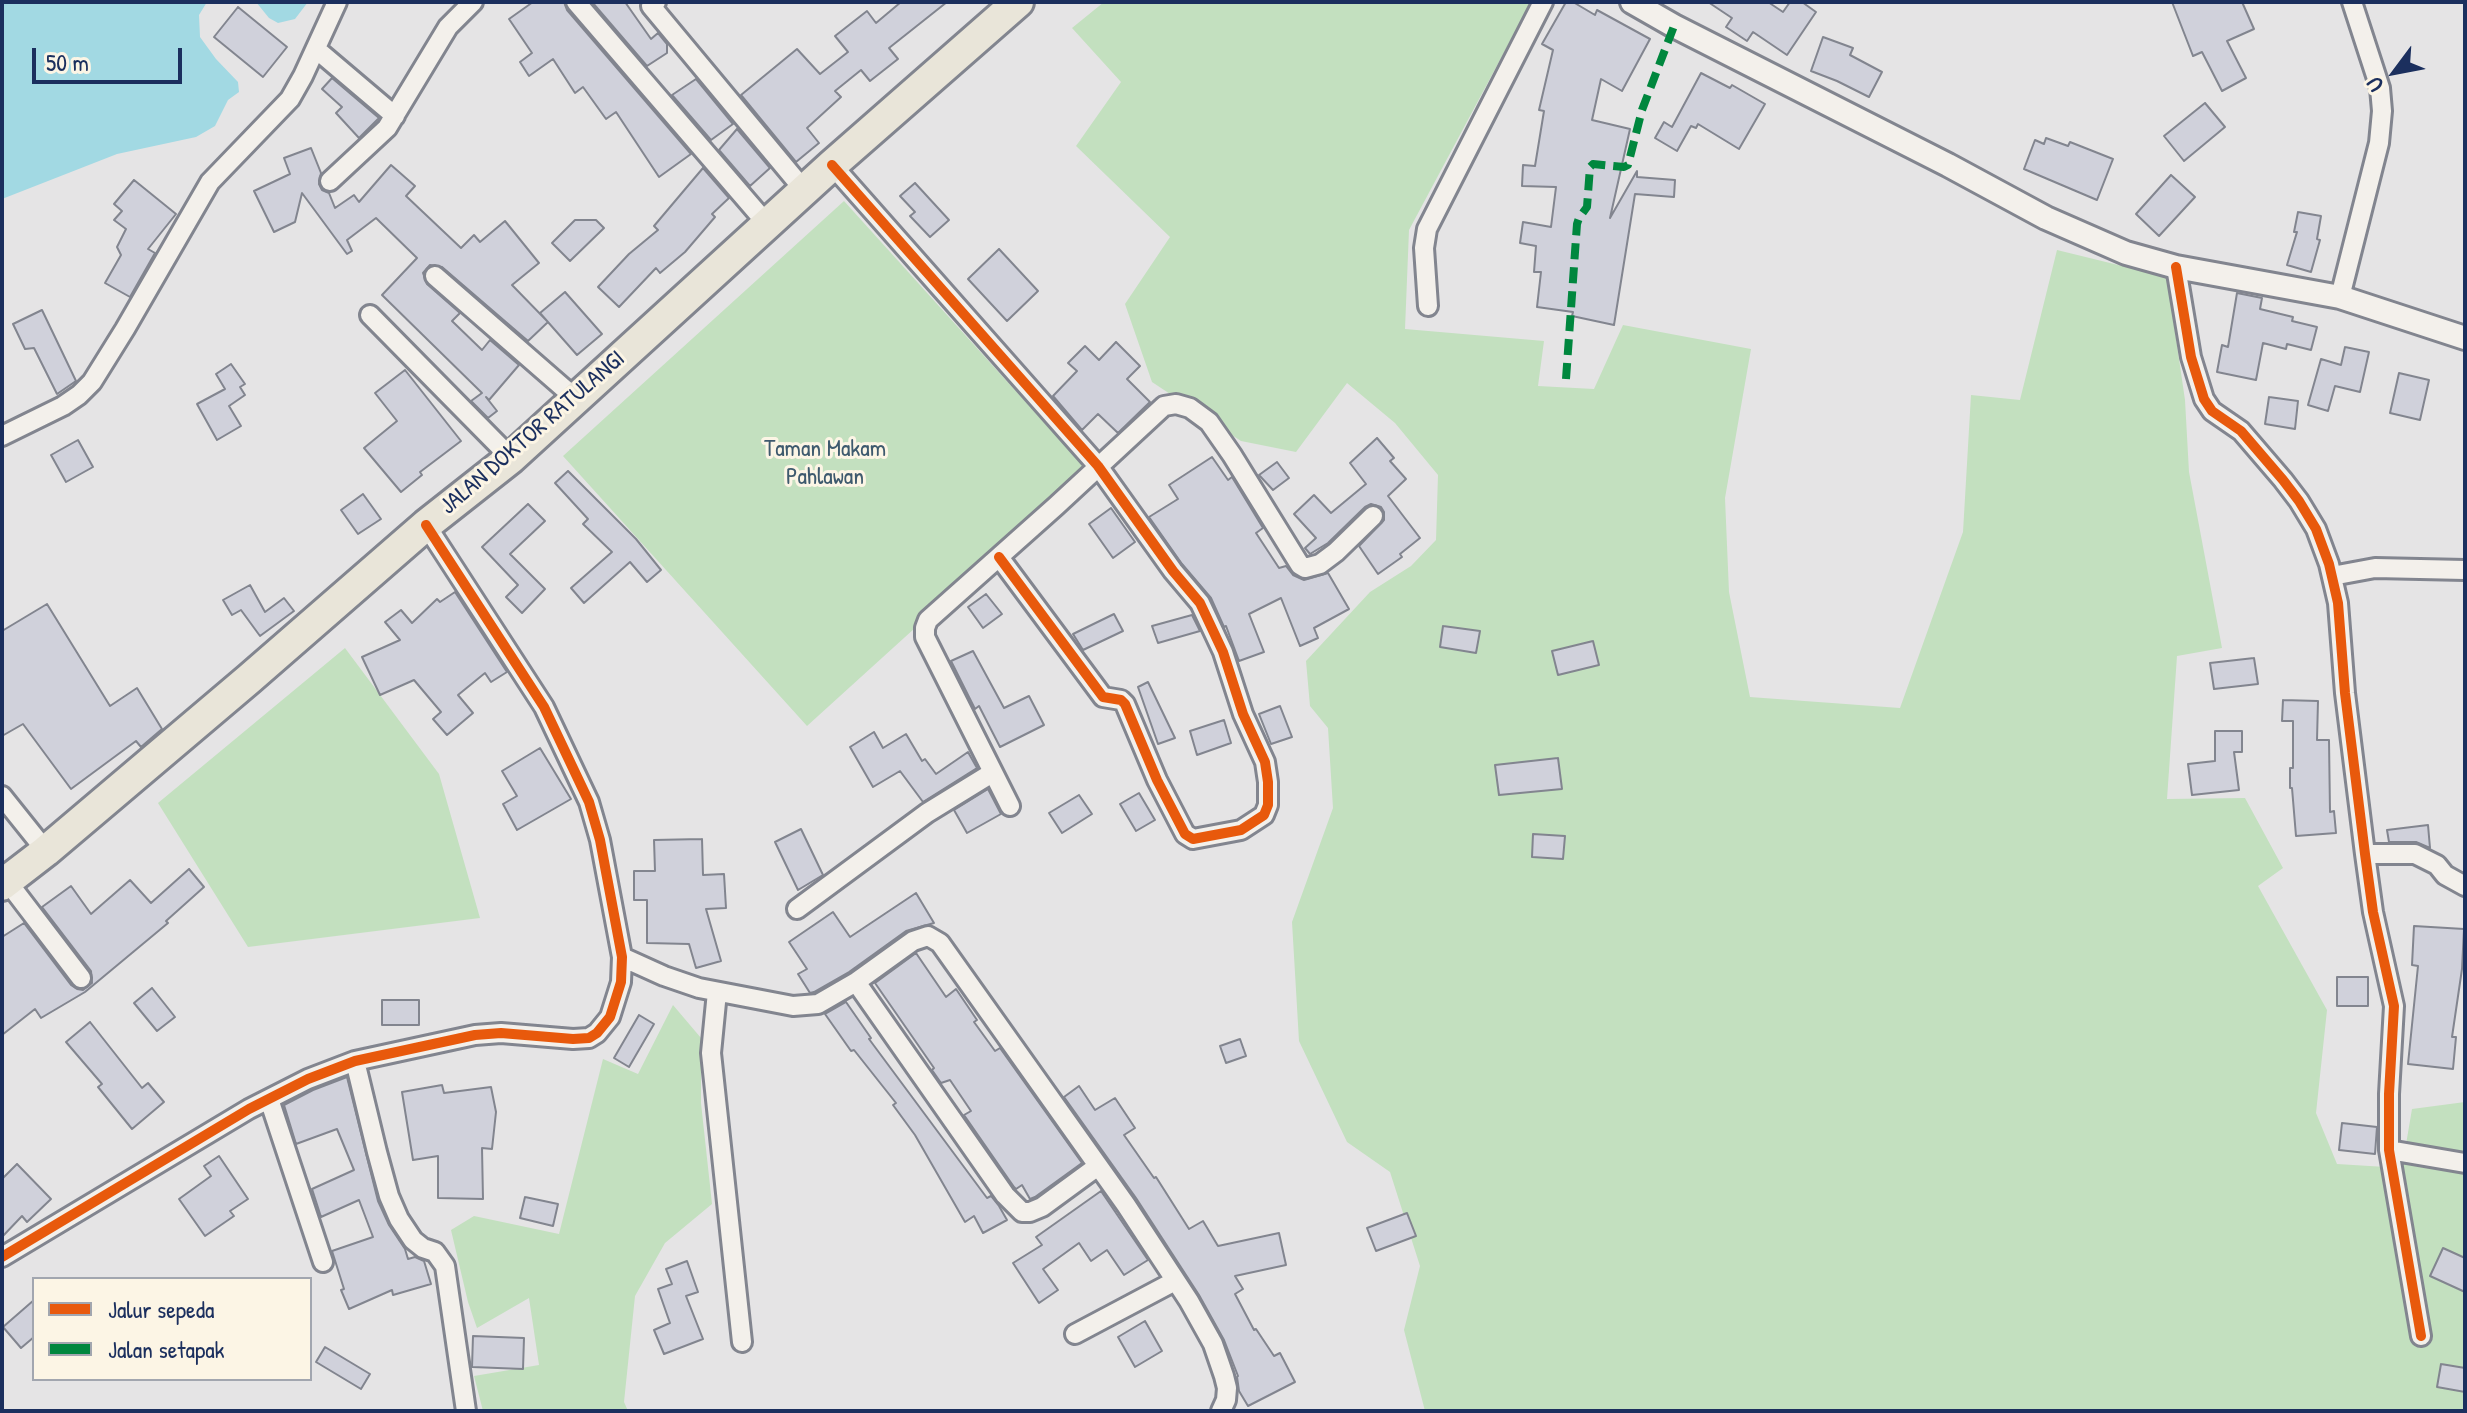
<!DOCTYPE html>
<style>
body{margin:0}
#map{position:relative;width:2467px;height:1413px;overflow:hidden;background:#e5e4e5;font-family:"Patrick Hand",sans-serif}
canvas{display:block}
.frame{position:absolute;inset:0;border:4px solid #1b2f5e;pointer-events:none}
.legend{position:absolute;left:32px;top:1277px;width:280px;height:104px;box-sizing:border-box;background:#fcf5e5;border:2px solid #a2a6af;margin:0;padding:10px 14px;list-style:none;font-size:24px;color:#1b2f5e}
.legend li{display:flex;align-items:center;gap:16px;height:40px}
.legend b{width:40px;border:2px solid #a2a6af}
.north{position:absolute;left:2355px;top:32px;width:80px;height:80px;-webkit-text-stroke:6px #fcf5e5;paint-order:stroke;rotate:238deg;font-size:22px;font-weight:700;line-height:32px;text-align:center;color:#1b2f5e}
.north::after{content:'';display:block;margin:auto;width:28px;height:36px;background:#1b2f5e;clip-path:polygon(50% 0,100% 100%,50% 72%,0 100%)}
.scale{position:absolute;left:32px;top:48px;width:150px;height:36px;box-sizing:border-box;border:4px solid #1b2f5e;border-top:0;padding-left:10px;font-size:24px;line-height:28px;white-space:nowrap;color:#1b2f5e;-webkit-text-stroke:6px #fcf5e5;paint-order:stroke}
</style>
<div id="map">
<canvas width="2467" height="1413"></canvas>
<div class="frame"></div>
<ul class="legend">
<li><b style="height:10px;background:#e8590c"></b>Jalur sepeda</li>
<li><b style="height:10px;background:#00873e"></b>Jalan setapak</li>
</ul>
<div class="north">U</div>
<div class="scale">50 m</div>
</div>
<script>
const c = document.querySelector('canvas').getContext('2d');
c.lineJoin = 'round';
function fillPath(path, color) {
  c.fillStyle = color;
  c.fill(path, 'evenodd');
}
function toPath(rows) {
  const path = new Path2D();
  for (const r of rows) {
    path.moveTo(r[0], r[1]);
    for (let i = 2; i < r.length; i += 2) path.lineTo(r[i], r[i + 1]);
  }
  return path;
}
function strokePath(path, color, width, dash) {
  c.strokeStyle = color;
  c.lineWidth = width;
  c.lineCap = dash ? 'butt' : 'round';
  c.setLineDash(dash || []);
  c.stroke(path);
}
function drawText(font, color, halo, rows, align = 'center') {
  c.font = font + ' "Patrick Hand",sans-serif';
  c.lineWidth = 6;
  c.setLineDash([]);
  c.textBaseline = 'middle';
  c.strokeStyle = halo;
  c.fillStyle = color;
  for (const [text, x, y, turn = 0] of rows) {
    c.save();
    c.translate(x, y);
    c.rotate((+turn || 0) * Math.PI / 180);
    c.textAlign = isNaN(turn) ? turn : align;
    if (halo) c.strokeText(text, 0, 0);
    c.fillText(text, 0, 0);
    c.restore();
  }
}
fillPath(toPath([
 [1104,2,1531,2,1409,230,1405,329,1544,341,1538,386,1594,389,1623,325,1751,349,1725,498,1729,592,1750,697,1900,708,1963,532,1971,395,2020,400,2057,250,2167,277,2185,400,2189,472,2222,648,2177,656,2167,799,2245,798,2283,868,2258,886,2327,1010,2316,1113,2337,1164,2402,1168,2412,1109,2465,1102,2465,1411,1425,1411,1404,1330,1420,1266,1390,1172,1347,1142,1299,1041,1292,922,1333,808,1328,728,1310,706,1306,661,1370,592,1411,566,1436,540,1438,475,1395,423,1347,383,1296,452,1241,441,1152,382,1125,304,1170,237,1076,146,1121,82,1072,28],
 [844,201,1088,471,807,726,563,456],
 [345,648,439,774,480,918,248,947,158,803],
 [673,1005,701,1038,701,1103,712,1204,665,1243,635,1296,624,1402,628,1411,483,1411,474,1376,539,1365,529,1298,477,1328,468,1302,451,1230,474,1216,559,1234,603,1059,638,1074]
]), '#c3e0bf');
fillPath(toPath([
 [2,2,207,2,199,15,200,37,216,59,238,82,239,92,228,100,215,126,196,137,117,154,2,199],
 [256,2,308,2,295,19,278,23,269,18]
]), '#a2d9e3');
const building = toPath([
 [533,2,564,2,567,10,691,154,659,177,616,112,606,119,583,87,575,93,553,59,529,76,520,62,532,53,509,19,533,2],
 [592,2,625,2,651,39,658,33,667,44,667,53,647,66,592,2],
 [901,2,947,2,889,48,898,59,870,81,861,70,835,91,841,97,807,128,819,143,796,162,741,95,797,49,820,74,848,52,835,36,867,11,876,23,901,2],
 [1566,2,1573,2,1595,15,1597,10,1650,39,1622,91,1601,79,1592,120,1630,129,1610,218,1637,171,1637,177,1675,180,1674,197,1635,194,1614,325,1572,316,1573,312,1537,307,1541,272,1534,272,1536,246,1520,243,1523,222,1551,227,1556,187,1522,186,1523,165,1535,166,1544,111,1539,110,1553,50,1542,44,1566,2],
 [1708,2,1768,2,1783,12,1790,2,1802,2,1816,12,1787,55,1753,32,1747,41,1726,27,1732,18,1708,2],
 [2172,2,2242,2,2254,29,2227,41,2246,78,2222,91,2202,52,2193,56,2172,2],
 [238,7,287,47,263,77,214,37,238,7],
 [1823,37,1853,48,1850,55,1882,72,1869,97,1837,81,1811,71,1823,37],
 [1701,73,1730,88,1732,85,1765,104,1739,149,1698,124,1696,128,1691,126,1677,151,1655,138,1664,122,1672,127,1701,73],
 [332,78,379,118,359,138,336,113,342,107,322,89,332,78],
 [696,79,733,124,711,140,672,95,696,79],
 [2205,103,2225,127,2184,161,2164,136,2205,103],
 [737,129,770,168,750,186,719,150,737,129],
 [2046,138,2068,146,2070,142,2113,159,2097,200,2024,169,2035,140,2044,144,2046,138],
 [311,148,321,173,319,184,322,190,329,193,335,208,354,195,359,202,391,165,415,186,406,196,461,248,474,235,480,242,505,221,539,263,512,285,548,322,528,341,442,267,430,265,423,273,427,284,460,313,452,321,482,350,490,340,519,365,489,400,486,397,497,411,488,418,471,401,482,393,382,295,417,258,376,218,347,240,352,251,347,254,302,193,295,222,274,232,254,191,290,174,284,158,311,148],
 [703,168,729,198,712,214,715,217,685,252,660,273,656,268,619,307,598,287,629,254,658,230,654,226,703,168],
 [2171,175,2195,197,2159,236,2136,214,2171,175],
 [134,180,176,214,148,249,155,253,130,297,105,283,121,255,117,247,126,229,114,220,122,211,114,204,134,180],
 [915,183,949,220,930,237,910,216,915,212,900,196,915,183],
 [2298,212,2321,216,2317,239,2320,240,2311,272,2287,265,2297,232,2294,232,2298,212],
 [575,220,596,220,604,228,570,261,552,243,575,220],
 [999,249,1038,291,1007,321,968,279,999,249],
 [565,292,602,334,577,355,540,313,565,292],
 [2237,293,2262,298,2260,309,2293,317,2292,321,2317,327,2311,350,2287,344,2286,349,2263,343,2256,380,2217,372,2222,345,2228,347,2237,293],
 [42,310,76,381,57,394,34,348,25,349,13,324,42,310],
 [1116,342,1140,366,1127,379,1150,402,1118,433,1098,414,1082,430,1053,396,1077,371,1068,363,1085,346,1099,360,1116,342],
 [2345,347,2369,352,2360,392,2335,386,2328,411,2308,405,2321,359,2341,365,2345,347],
 [231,364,245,384,240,387,245,395,229,406,241,426,217,440,197,404,225,389,216,374,231,364],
 [405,370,461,441,420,472,422,475,401,492,364,448,397,421,375,393,405,370],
 [2399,373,2429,380,2420,420,2390,413,2399,373],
 [2269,397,2298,401,2295,429,2265,424,2269,397],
 [1377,438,1394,458,1390,461,1406,479,1388,496,1420,538,1400,554,1402,557,1378,574,1359,546,1384,520,1384,512,1381,507,1371,504,1365,507,1328,543,1310,554,1305,548,1316,538,1294,514,1314,495,1331,513,1366,484,1350,463,1377,438],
 [78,440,93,467,66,482,51,455,78,440],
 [1212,457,1228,480,1232,477,1263,528,1256,533,1279,568,1286,566,1293,575,1304,580,1328,573,1349,609,1314,628,1318,638,1300,646,1281,598,1249,614,1264,652,1239,661,1226,626,1224,627,1211,598,1182,564,1149,517,1178,499,1169,485,1212,457],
 [1277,462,1289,478,1273,490,1259,475,1277,462],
 [568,471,636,539,661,570,647,582,630,562,584,603,571,588,612,552,583,524,588,519,555,483,568,471],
 [363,494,381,519,358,534,341,510,363,494],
 [528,504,545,521,510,554,545,589,522,613,506,597,518,585,482,547,528,504],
 [1111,508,1135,542,1113,558,1089,524,1111,508],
 [250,585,265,612,284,598,294,611,260,636,241,610,232,615,223,600,250,585],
 [455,592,507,672,491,682,485,673,458,695,473,713,447,735,433,719,441,712,414,680,380,695,362,657,400,640,385,622,401,610,412,623,437,599,440,602,455,592],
 [986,594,1002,614,983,628,968,607,986,594],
 [47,604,110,706,137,688,162,729,141,747,136,741,71,789,23,724,2,736,2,631,47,604],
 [1114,614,1123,631,1083,650,1073,634,1114,614],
 [1192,615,1200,631,1158,643,1152,626,1192,615],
 [1443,626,1480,631,1476,653,1440,647,1443,626],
 [1593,641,1599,665,1558,675,1552,651,1593,641],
 [973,651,1004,708,1029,696,1044,725,1000,747,979,706,975,709,951,661,973,651],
 [2254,658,2258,684,2214,689,2210,663,2254,658],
 [1148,682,1175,738,1158,744,1138,687,1148,682],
 [2283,700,2318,701,2317,740,2329,740,2330,812,2334,811,2336,833,2296,836,2292,788,2290,788,2290,768,2293,768,2293,721,2282,721,2283,700],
 [1280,706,1292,737,1271,744,1259,714,1280,706],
 [1224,720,1231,743,1197,755,1190,731,1224,720],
 [2215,731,2242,731,2242,752,2234,752,2239,790,2192,795,2188,764,2215,761,2215,731],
 [874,732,883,748,906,734,922,761,925,759,936,774,968,752,977,768,923,802,900,771,873,787,850,747,874,732],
 [540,748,571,799,517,830,503,804,517,796,502,771,540,748],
 [1558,758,1562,789,1499,795,1495,765,1558,758],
 [988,789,1001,814,967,833,954,810,988,789],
 [1139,793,1155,820,1136,831,1120,804,1139,793],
 [1079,795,1092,814,1062,833,1049,813,1079,795],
 [2428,825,2430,848,2416,842,2389,842,2387,830,2428,825],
 [801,829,823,875,798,890,775,842,801,829],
 [1533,834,1565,836,1563,859,1532,857,1533,834],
 [702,839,703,875,724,874,726,908,706,909,721,961,696,968,689,944,647,943,647,900,634,900,634,871,655,871,654,840,702,839],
 [189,869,204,887,166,921,168,923,85,992,41,1018,35,1009,2,1035,2,937,24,923,71,985,77,989,83,990,92,983,91,971,42,907,71,886,91,914,130,880,151,903,189,869],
 [916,893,934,923,906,931,849,972,814,992,810,993,798,974,807,969,789,942,833,912,850,937,916,893],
 [2414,926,2464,929,2462,969,2452,1037,2456,1037,2453,1069,2408,1064,2418,966,2412,965,2414,926],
 [916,953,946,997,956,989,977,1020,974,1022,995,1051,1000,1048,1082,1163,1035,1197,1030,1199,1022,1185,1016,1189,1014,1187,964,1115,971,1111,950,1080,941,1083,932,1070,934,1068,875,983,916,953],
 [2337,977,2368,977,2368,1006,2337,1006,2337,977],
 [152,988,175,1017,157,1031,134,1003,152,988],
 [382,1000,419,1000,419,1025,382,1025,382,1000],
 [846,1002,871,1038,869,1039,987,1198,991,1196,999,1206,1007,1220,983,1233,974,1216,965,1222,915,1135,893,1105,896,1103,854,1050,851,1051,825,1014,846,1002],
 [639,1015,654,1024,629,1067,614,1058,639,1015],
 [90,1022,142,1088,148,1083,164,1102,132,1129,98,1087,102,1084,66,1042,90,1022],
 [1240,1039,1246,1056,1226,1063,1220,1046,1240,1039],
 [347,1077,378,1201,389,1225,405,1249,408,1259,415,1257,424,1261,431,1284,393,1295,392,1290,349,1309,341,1290,344,1289,332,1251,373,1237,359,1200,321,1217,312,1189,354,1170,337,1129,296,1144,284,1105,313,1090,347,1077],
 [442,1085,444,1093,491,1087,496,1112,492,1149,482,1148,483,1199,438,1198,438,1156,413,1160,402,1092,442,1085],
 [1079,1086,1095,1110,1115,1098,1135,1128,1124,1135,1154,1178,1156,1177,1189,1229,1203,1221,1218,1246,1279,1233,1286,1265,1235,1276,1243,1289,1235,1294,1254,1330,1256,1329,1274,1356,1280,1353,1295,1382,1248,1406,1239,1391,1237,1377,1238,1376,1224,1340,1199,1295,1136,1198,1064,1097,1079,1086],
 [2342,1123,2377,1127,2375,1154,2339,1150,2342,1123],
 [219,1156,248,1199,230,1211,234,1216,205,1236,179,1199,211,1176,204,1166,219,1156],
 [17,1164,51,1199,27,1222,22,1216,2,1237,2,1179,17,1164],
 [1101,1191,1148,1260,1124,1275,1107,1250,1091,1261,1079,1243,1043,1269,1058,1290,1039,1303,1013,1263,1042,1245,1036,1237,1101,1191],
 [525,1197,558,1204,553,1226,520,1218,525,1197],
 [1407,1213,1416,1236,1376,1251,1367,1228,1407,1213],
 [2443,1248,2465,1258,2465,1292,2430,1276,2443,1248],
 [687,1261,698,1292,686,1296,703,1339,664,1354,654,1330,670,1323,658,1289,672,1284,666,1269,687,1261],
 [34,1300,34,1337,21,1348,3,1327,34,1300],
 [1145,1321,1162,1351,1135,1367,1118,1337,1145,1321],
 [473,1336,524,1338,523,1369,472,1367,473,1336],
 [325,1347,370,1374,361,1389,316,1362,325,1347],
 [2441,1364,2465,1368,2465,1392,2437,1387,2441,1364]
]);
fillPath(building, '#d0d1db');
strokePath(building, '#82858f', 2);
const minor = toPath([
 [576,2,767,224],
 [656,2,651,6,804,190],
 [316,49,395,116],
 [832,165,1098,466,1173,571,1200,603,1223,652,1243,714,1265,762,1268,782,1268,805,1264,815,1241,830,1193,839,1185,834,1157,780,1125,704,1121,700,1103,697,999,557],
 [330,181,387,128,448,27,473,2],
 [2176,267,2191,357,2204,399,2212,411,2241,431,2283,480,2299,501,2316,529,2329,564,2338,603,2345,693,2365,854,2373,912,2394,1006,2389,1094,2389,1150,2421,1336],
 [435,276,575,398],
 [2340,297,2379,143,2382,111,2380,88,2352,2],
 [1428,306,1424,248,1427,229,1543,2],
 [370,315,511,458],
 [2,436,63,406,79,395,92,382,125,329,210,182,290,99,303,76,337,2],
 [2332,576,2375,568,2465,570],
 [2,796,46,851],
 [1010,806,925,637,925,628,928,620,1056,506,1164,406,1176,404,1190,408,1209,422,1232,455,1300,565,1305,568,1320,564,1336,552,1373,516],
 [2365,854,2415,854,2437,865,2445,875,2465,886],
 [7,881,81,978],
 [797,909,927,813,992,773],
 [622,957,664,976,699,988,793,1006,818,1004,856,982,1005,1195,1022,1212,1030,1212,1042,1207,1098,1166],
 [856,982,913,941,928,936,940,943,1126,1205,1189,1301,1213,1344,1224,1376,1227,1388,1226,1400,1221,1411],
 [717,992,711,1053,742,1342],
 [355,1061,377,1152,389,1196,399,1219,413,1240,423,1248,435,1252,445,1266,466,1411],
 [269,1099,323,1262],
 [2389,1150,2465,1163],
 [2,1257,249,1109,308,1079,355,1061,475,1035,501,1033,573,1039,589,1038,597,1033,610,1017,621,982,622,957,600,840,589,802,544,707,426,525],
 [1075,1334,1175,1281]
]);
const tertiary = toPath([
 [1632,2,1674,26,1948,165,2046,218,2126,253,2176,267,2340,297,2465,338]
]);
const trunk = toPath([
 [2,885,46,851,249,679,426,525,511,458,832,165,1018,2]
]);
strokePath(minor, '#82858f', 24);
strokePath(tertiary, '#82858f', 28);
strokePath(trunk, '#82858f', 36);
strokePath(minor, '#f3f0eb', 18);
strokePath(tertiary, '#f3f0eb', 22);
strokePath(trunk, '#e9e5d9', 30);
strokePath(toPath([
 [1566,379,1577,224,1579,218,1587,207,1590,167,1593,164,1624,167,1628,165,1642,110,1674,26]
]), '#00873e', 8, [16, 8]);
strokePath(toPath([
 [832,165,1098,466,1173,571,1200,603,1223,652,1243,714,1265,762,1268,782,1268,805,1264,815,1241,830,1193,839,1185,834,1157,780,1125,704,1121,700,1103,697,999,557],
 [2176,267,2191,357,2204,399,2212,411,2241,431,2283,480,2299,501,2316,529,2329,564,2338,603,2345,693,2365,854,2373,912,2394,1006,2389,1094,2389,1150,2421,1336],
 [2,1257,249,1109,308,1079,355,1061,475,1035,501,1033,573,1039,589,1038,597,1033,610,1017,621,982,622,957,600,840,589,802,544,707,426,525]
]), '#e8590c', 10);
drawText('24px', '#1b2f5e', '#fcf5e5', [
 ["JALAN DOKTOR RATULANGI",533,433,-41]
]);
drawText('24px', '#3e5a6e', '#fcf5e5', [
 ["Taman Makam",825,450],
 ["Pahlawan",825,478]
]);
</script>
